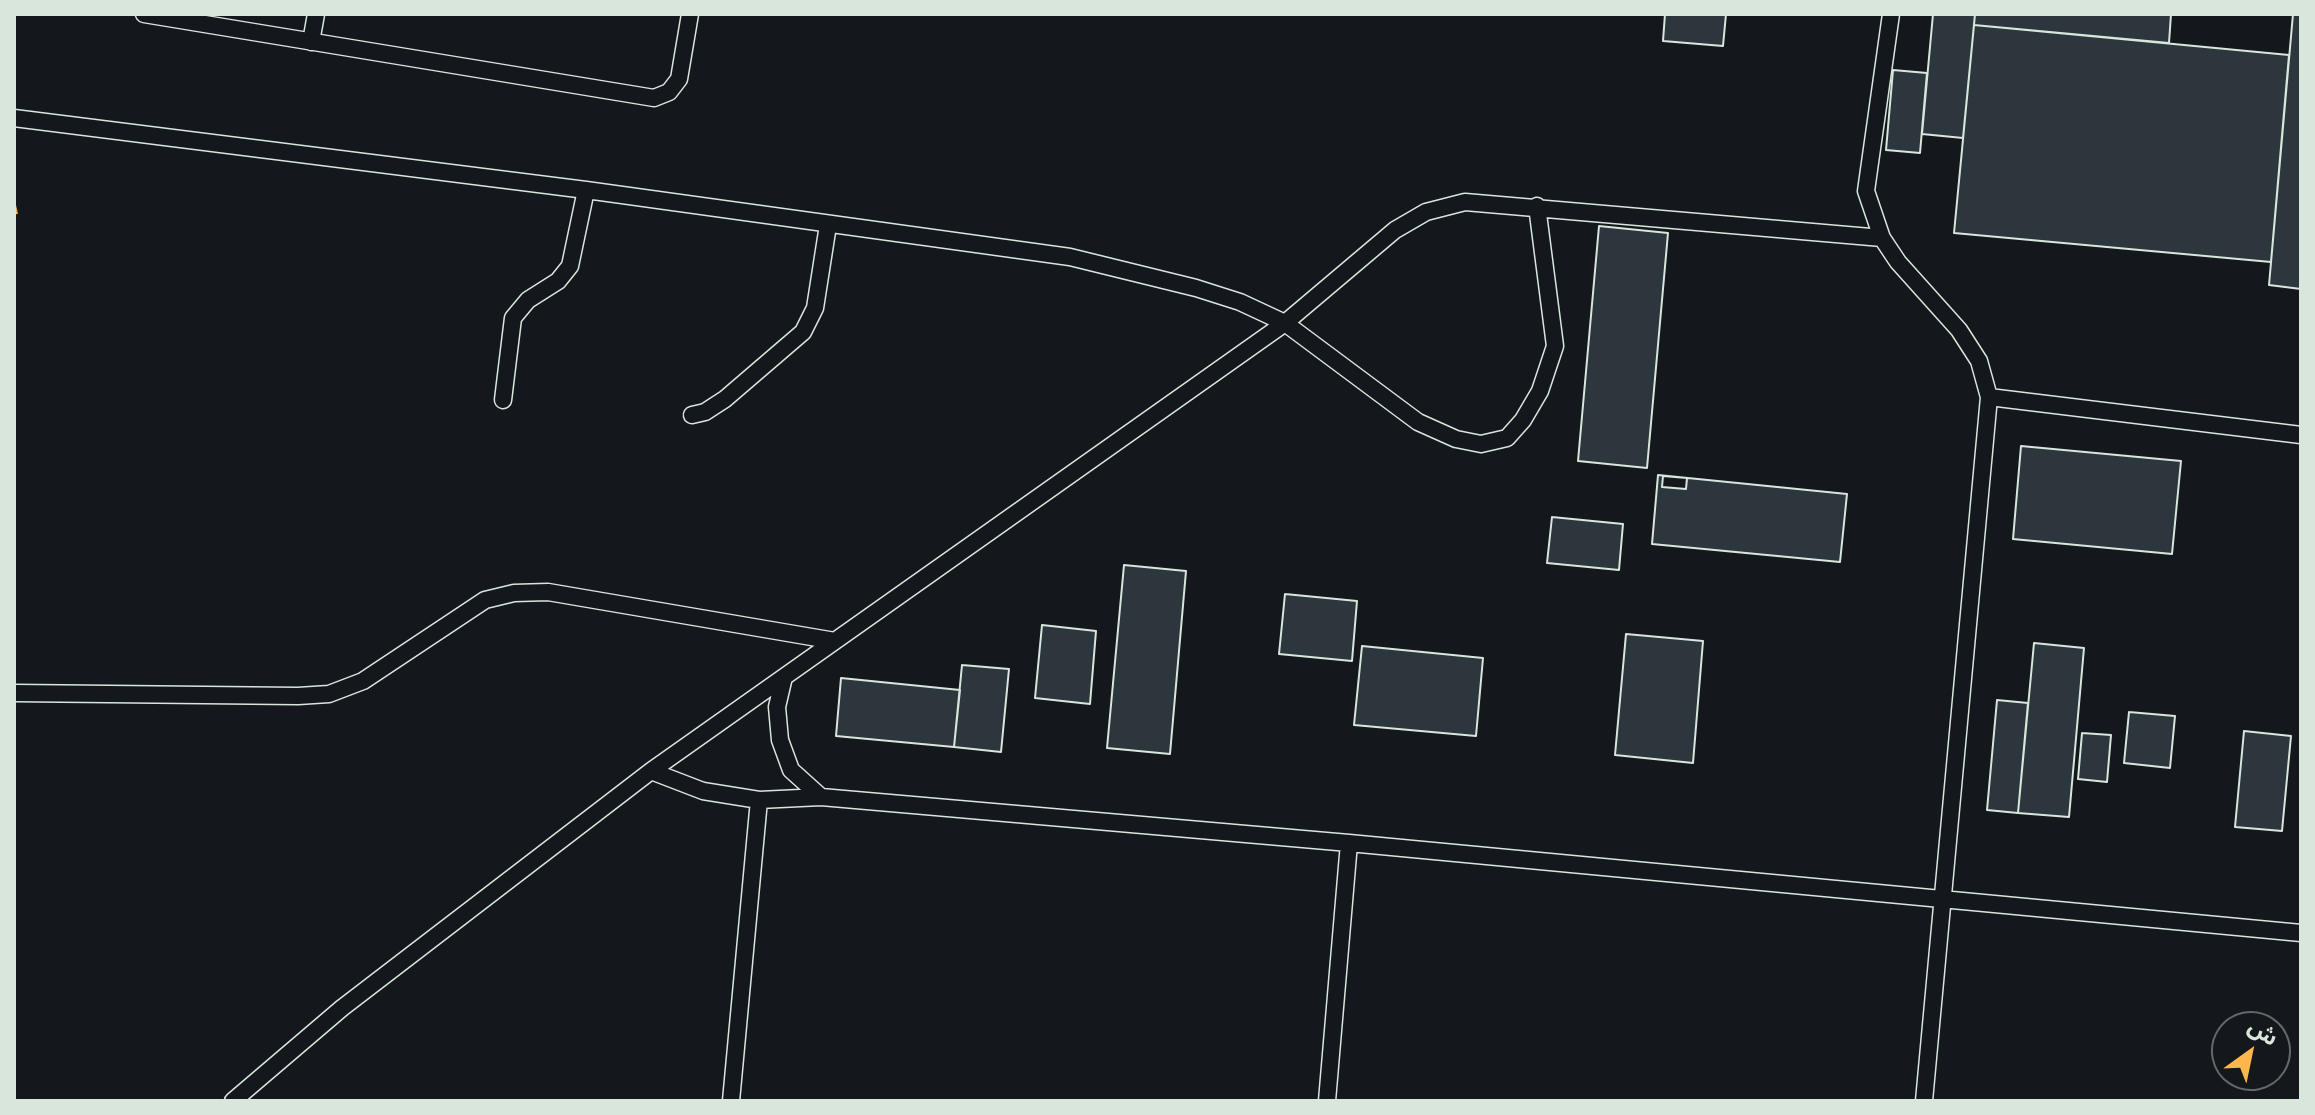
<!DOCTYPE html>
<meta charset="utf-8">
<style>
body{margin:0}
#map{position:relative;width:2315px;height:1115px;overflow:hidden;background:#14181c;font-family:Roboto,"Noto Sans Arabic",sans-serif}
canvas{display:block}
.frame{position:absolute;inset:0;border:16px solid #d8e6dc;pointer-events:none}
.north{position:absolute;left:2211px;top:1011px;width:80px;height:80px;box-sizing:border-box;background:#14181c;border:2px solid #626a69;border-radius:50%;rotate:33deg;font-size:22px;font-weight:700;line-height:32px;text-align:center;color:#d8e6dc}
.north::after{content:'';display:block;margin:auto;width:28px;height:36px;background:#ffb74d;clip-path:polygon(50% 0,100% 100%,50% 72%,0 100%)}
</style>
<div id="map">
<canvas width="2315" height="1115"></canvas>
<div class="frame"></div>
<div class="north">ش</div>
</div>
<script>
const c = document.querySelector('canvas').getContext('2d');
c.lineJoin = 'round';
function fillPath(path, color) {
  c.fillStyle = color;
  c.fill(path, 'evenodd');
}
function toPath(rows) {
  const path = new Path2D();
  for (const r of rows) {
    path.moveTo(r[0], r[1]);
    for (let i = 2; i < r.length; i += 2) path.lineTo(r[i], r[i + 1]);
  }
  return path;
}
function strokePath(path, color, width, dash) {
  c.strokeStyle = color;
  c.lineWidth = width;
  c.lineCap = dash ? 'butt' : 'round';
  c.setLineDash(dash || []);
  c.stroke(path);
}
const building = toPath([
 [1665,14,1726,14,1723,46,1663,41,1665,14],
 [1933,14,1975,14,1963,138,1922,134,1933,14],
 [1975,14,2171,14,2169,43,1974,25,1975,14],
 [2293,14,2301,14,2301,289,2269,285,2293,14],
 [1974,25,2289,55,2271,262,1954,233,1974,25],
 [1893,70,1927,73,1920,153,1886,150,1893,70],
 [1599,226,1668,233,1647,468,1578,461,1599,226],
 [2021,446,2181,461,2172,554,2013,539,2021,446],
 [1658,475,1847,494,1840,562,1652,544,1658,475],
 [1663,476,1687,478,1686,489,1662,487,1663,476],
 [1552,517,1623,524,1619,570,1547,563,1552,517],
 [1124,565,1186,571,1170,754,1107,748,1124,565],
 [1285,594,1357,601,1352,661,1279,654,1285,594],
 [1042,625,1096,631,1090,704,1035,698,1042,625],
 [1626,634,1703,641,1693,763,1615,755,1626,634],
 [2034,643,2084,648,2069,817,2018,813,2034,643],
 [1362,646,1483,658,1476,736,1354,725,1362,646],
 [962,665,1009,669,1001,752,954,747,962,665],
 [841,678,960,690,954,747,836,736,841,678],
 [1997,700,2028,703,2018,813,1987,810,1997,700],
 [2129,712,2175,716,2170,768,2124,763,2129,712],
 [2244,731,2291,736,2282,831,2235,827,2244,731],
 [2082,733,2111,735,2107,782,2078,779,2082,733]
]);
fillPath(building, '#2c363c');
strokePath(building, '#d8e6dc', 2);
const lane = toPath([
 [144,14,654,98,669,92,679,79,690,14],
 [1891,14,1866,191,1882,238,1898,262,1959,330,1979,361,1989,397,1924,1101],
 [311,42,316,14],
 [14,118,586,190,1070,257,1196,288,1240,302,1285,323,1418,422,1456,439,1481,444,1507,438,1523,420,1540,391,1555,346,1537,206],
 [1989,397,2301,435],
 [503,400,513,318,528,300,558,281,570,266,586,190],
 [692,415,705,412,725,399,803,332,815,308,828,225],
 [784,677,777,707,780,740,791,770,821,797],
 [14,693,298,696,329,694,363,681,485,600,514,593,548,592,835,641],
 [651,771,703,791,759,800,821,797,1349,843,2301,933],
 [233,1101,342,1008,651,771,1285,323,1395,230,1426,212,1465,202,1882,238],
 [731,1101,759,800],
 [1327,1101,1349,843]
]);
strokePath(lane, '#d8e6dc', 19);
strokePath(lane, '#14181c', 16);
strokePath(toPath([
 [14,201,17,214]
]), '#ffb74d', 2, [28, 6, 4, 6]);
</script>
